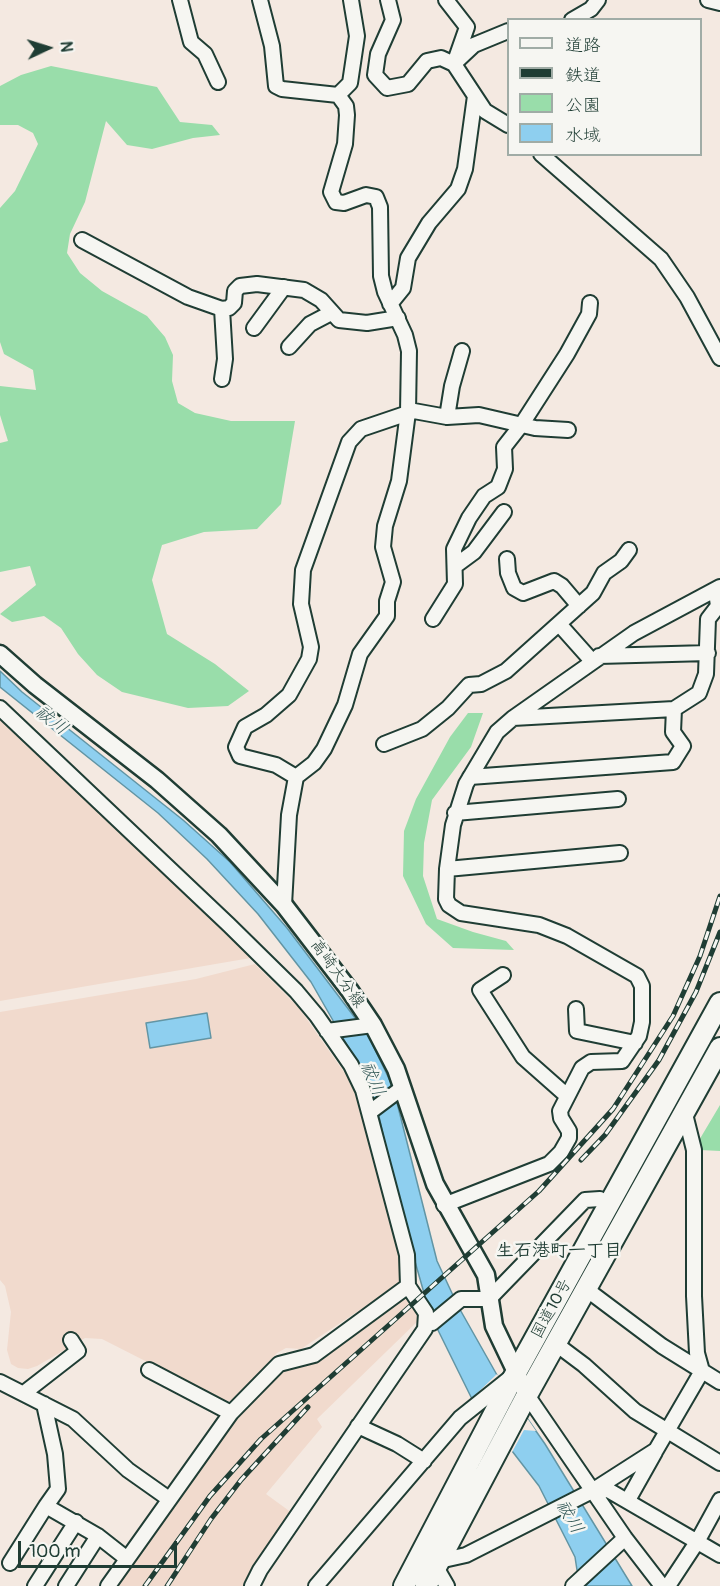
<!DOCTYPE html>
<meta charset="utf-8">
<style>
body{margin:0}
#map{position:relative;width:720px;height:1586px;overflow:hidden;background:#f4e9e1;font-family:Pangolin,"Klee One",sans-serif}
canvas{display:block}
.legend{position:absolute;left:507px;top:18px;width:195px;height:138px;box-sizing:border-box;background:#f6f6f2;border:2px solid #a0aca6;margin:0;padding:8px 10px;list-style:none;font-size:18px;color:#1f3d34}
.legend li{display:flex;align-items:center;gap:12px;height:30px}
.legend b{width:30px;border:2px solid #a0aca6}
.north{position:absolute;left:18px;top:18px;width:60px;height:60px;-webkit-text-stroke:4px #f6f6f2;paint-order:stroke;rotate:86deg;font-size:16px;font-weight:700;line-height:24px;text-align:center;color:#1f3d34}
.north::after{content:'';display:block;margin:auto;width:21px;height:27px;background:#1f3d34;clip-path:polygon(50% 0,100% 100%,50% 72%,0 100%)}
.scale{position:absolute;left:18px;top:1541px;width:159px;height:27px;box-sizing:border-box;border:3px solid #1f3d34;border-top:0;padding-left:8px;font-size:18px;line-height:21px;white-space:nowrap;color:#1f3d34;-webkit-text-stroke:4px #f6f6f2;paint-order:stroke}
</style>
<div id="map">
<canvas width="720" height="1586"></canvas>
<ul class="legend">
<li><b style="height:8px;background:#f6f6f2"></b>道路</li>
<li><b style="height:8px;background:#1f3d34"></b>鉄道</li>
<li><b style="height:16px;background:#9da"></b>公園</li>
<li><b style="height:16px;background:#8ecfef"></b>水域</li>
</ul>
<div class="north">N</div>
<div class="scale">100 m</div>
</div>
<script>
const c = document.querySelector('canvas').getContext('2d');
c.lineJoin = 'round';
function fillPath(path, color) {
  c.fillStyle = color;
  c.fill(path, 'evenodd');
}
function toPath(rows) {
  const path = new Path2D();
  for (const r of rows) {
    path.moveTo(r[0], r[1]);
    for (let i = 2; i < r.length; i += 2) path.lineTo(r[i], r[i + 1]);
  }
  return path;
}
function strokePath(path, color, width, dash) {
  c.strokeStyle = color;
  c.lineWidth = width;
  c.lineCap = dash ? 'butt' : 'round';
  c.setLineDash(dash || []);
  c.stroke(path);
}
function drawText(font, color, halo, rows, align = 'center') {
  c.font = font + ' Pangolin,"Klee One",sans-serif';
  c.lineWidth = 5;
  c.setLineDash([]);
  c.textBaseline = 'middle';
  c.strokeStyle = halo;
  c.fillStyle = color;
  for (const [text, x, y, turn = 0] of rows) {
    c.save();
    c.translate(x, y);
    c.rotate((+turn || 0) * Math.PI / 180);
    c.textAlign = isNaN(turn) ? turn : align;
    if (halo) c.strokeText(text, 0, 0);
    c.fillText(text, 0, 0);
    c.restore();
  }
}
fillPath(toPath([
 [0,698,25,724,268,955,0,1001],
 [255,964,299,1008,360,1095,401,1256,402,1282,301,1349,286,1348,277,1353,233,1400,226,1402,102,1339,85,1338,37,1366,28,1369,18,1368,11,1364,7,1350,11,1312,5,1286,0,1280,0,1012,196,979],
 [405,1297,423,1316,317,1419,322,1427,266,1494,292,1513,244,1586,114,1586,181,1489,242,1411,281,1367,293,1368,327,1353]
]), '#f1dacd');
fillPath(toPath([
 [51,66,157,87,180,122,212,125,220,135,193,138,152,149,127,145,106,121,85,202,70,234,67,253,80,273,102,291,147,316,165,337,173,355,172,381,178,403,195,413,231,421,295,421,281,504,257,529,204,532,162,545,152,580,167,634,215,664,249,691,228,706,188,708,122,692,97,675,78,654,61,628,44,616,12,622,0,614,36,585,30,566,0,572,0,443,8,441,0,415,0,386,36,390,33,370,4,354,0,342,0,208,15,191,38,144,33,133,18,125,0,125,0,86,21,75],
 [468,713,483,713,471,747,432,800,424,843,423,876,437,919,473,932,506,941,514,950,453,948,426,924,403,876,404,831,416,799,450,737],
 [720,1105,720,1151,700,1150,698,1142]
]), '#9da');
const water = toPath([
 [0,671,22,692,183,820,230,862,287,928,368,1035,393,1087,437,1261,458,1306,497,1375,545,1444,632,1586,585,1586,577,1570,575,1557,539,1486,472,1399,430,1314,396,1195,379,1116,367,1080,311,982,258,914,207,859,158,813,0,687,0,671],
 [207,1013,211,1038,150,1048,146,1023,207,1013]
]);
fillPath(water, '#8ecfef');
strokePath(water, '#6295a4', 1.5);
fillPath(toPath([
 [497,1374,536,1431,524,1430,510,1456,470,1400]
]), '#f4e9e1');
const minor = toPath([
 [180,0,191,42,205,54,218,82],
 [260,0,272,46,276,86,282,89,338,95,350,83,357,36,351,0],
 [388,0,393,20,378,54,375,75,387,88,408,84,427,61,441,58,454,64,485,111,508,125],
 [446,0,467,27,454,64],
 [708,0,720,3],
 [572,20,591,9,598,0],
 [458,60,474,45,508,31],
 [541,154,661,259,687,297,720,358],
 [82,240,188,297,222,309,229,308,234,303,235,291,240,286,257,284,304,290,321,300,339,320,367,323,398,318],
 [390,304,403,288,408,258,429,223,458,189,465,169,475,96],
 [222,309,225,359,222,379],
 [254,328,284,287],
 [289,347,310,324,331,313],
 [447,417,452,386,462,351],
 [507,559,508,573,514,588,523,593,554,581,562,586,579,606],
 [455,566,474,552,504,512],
 [433,619,455,584,454,549,469,518,484,496,498,487,505,469,504,447,522,424,567,354,589,314,590,303],
 [559,624,592,661],
 [599,656,708,653],
 [0,708,229,925,296,991,317,1016,351,1065,363,1090,407,1255,408,1286,314,1355,279,1364,231,1413,108,1586],
 [513,718,674,709],
 [384,744,422,729,448,708,469,685,481,684,506,671,593,593,604,573,621,561,629,550],
 [296,777,314,763,324,749,345,705,360,654,387,616,387,601,393,582,383,547,385,526,399,481,408,412,409,351,405,335,385,292,381,276,380,207,376,197,366,195,344,203,336,202,331,192,345,144,347,115,346,106,338,95],
 [470,777,673,762,683,746,673,732,674,709,699,693,706,674,708,619,718,606,716,591],
 [455,813,618,799],
 [447,869,620,853],
 [284,905,289,815,296,777,276,765,240,756,236,747,245,727,266,715,289,695,309,659,311,647,301,604,303,570,349,442,361,429,414,411,447,417,479,415,535,428,568,430],
 [503,975,480,990,523,1057,566,1095],
 [576,1009,577,1031,635,1043],
 [327,1031,373,1025],
 [370,1112,402,1088],
 [444,1205,549,1164,561,1152,569,1138,569,1131,561,1118,560,1111,582,1068,591,1062,622,1061,639,1036,642,1022,642,986,637,976,567,936,539,925,461,913,449,905,446,899,447,869,453,825,466,784,497,732,513,718,634,633,720,587],
 [586,1289,662,1346,720,1382],
 [427,1323,432,1323,461,1299,489,1299,585,1200,600,1199,609,1205],
 [556,1344,584,1365,635,1411,720,1463],
 [149,1370,231,1413],
 [0,1382,73,1419,128,1470,169,1499],
 [24,1393,78,1351,71,1340],
 [527,1395,625,1538,662,1586],
 [44,1404,55,1454,58,1489,46,1506],
 [358,1426,397,1444,424,1461],
 [594,1491,608,1490,720,1555],
 [628,1500,655,1452],
 [439,1561,466,1555,592,1491,656,1450,702,1371,697,1353,694,1296,694,1150,685,1114],
 [10,1563,46,1506,98,1536,126,1558],
 [436,1567,447,1586],
 [35,1586,76,1522],
 [66,1586,98,1536],
 [252,1586,260,1570,425,1329,426,1313,408,1286],
 [316,1586,460,1418,510,1378],
 [573,1586,625,1538],
 [668,1586,697,1542,720,1500]
]);
const major = toPath([
 [0,654,35,685,157,780,219,835,284,905,350,991,373,1025,396,1069,435,1184,486,1275,494,1326,527,1395]
]);
const highway = toPath([
 [404,1586,507,1389,720,1003],
 [426,1586,527,1395,720,1048]
]);
strokePath(minor, '#1f3d34', 18);
strokePath(major, '#1f3d34', 21);
strokePath(highway, '#1f3d34', 24);
strokePath(minor, '#f6f6f2', 14);
strokePath(major, '#f6f6f2', 16);
strokePath(highway, '#f6f6f2', 20);
const rail = toPath([
 [581,1160,605,1135,659,1060,696,992,720,932],
 [145,1586,210,1496,261,1439,539,1191,613,1109,673,1016,700,956,720,896],
 [167,1586,211,1519,241,1480,308,1407]
]);
strokePath(rail, '#1f3d34', 5);
strokePath(rail, '#f6f6f2', 3, [9]);
drawText('16px', '#1f3d34', '#f6f6f2', [
 ["高崎大分線",337,974,54],
 ["国道10号",552,1309,-61]
]);
drawText('italic 18px', '#355a59', '#f6f6f2', [
 ["祓川",51,721,38],
 ["祓川",372,1079,67],
 ["祓川",569,1517,60]
]);
drawText('bold 18px', '#1f3d34', '#f6f6f2', [
 ["生石港町一丁目",559,1251]
]);
</script>
